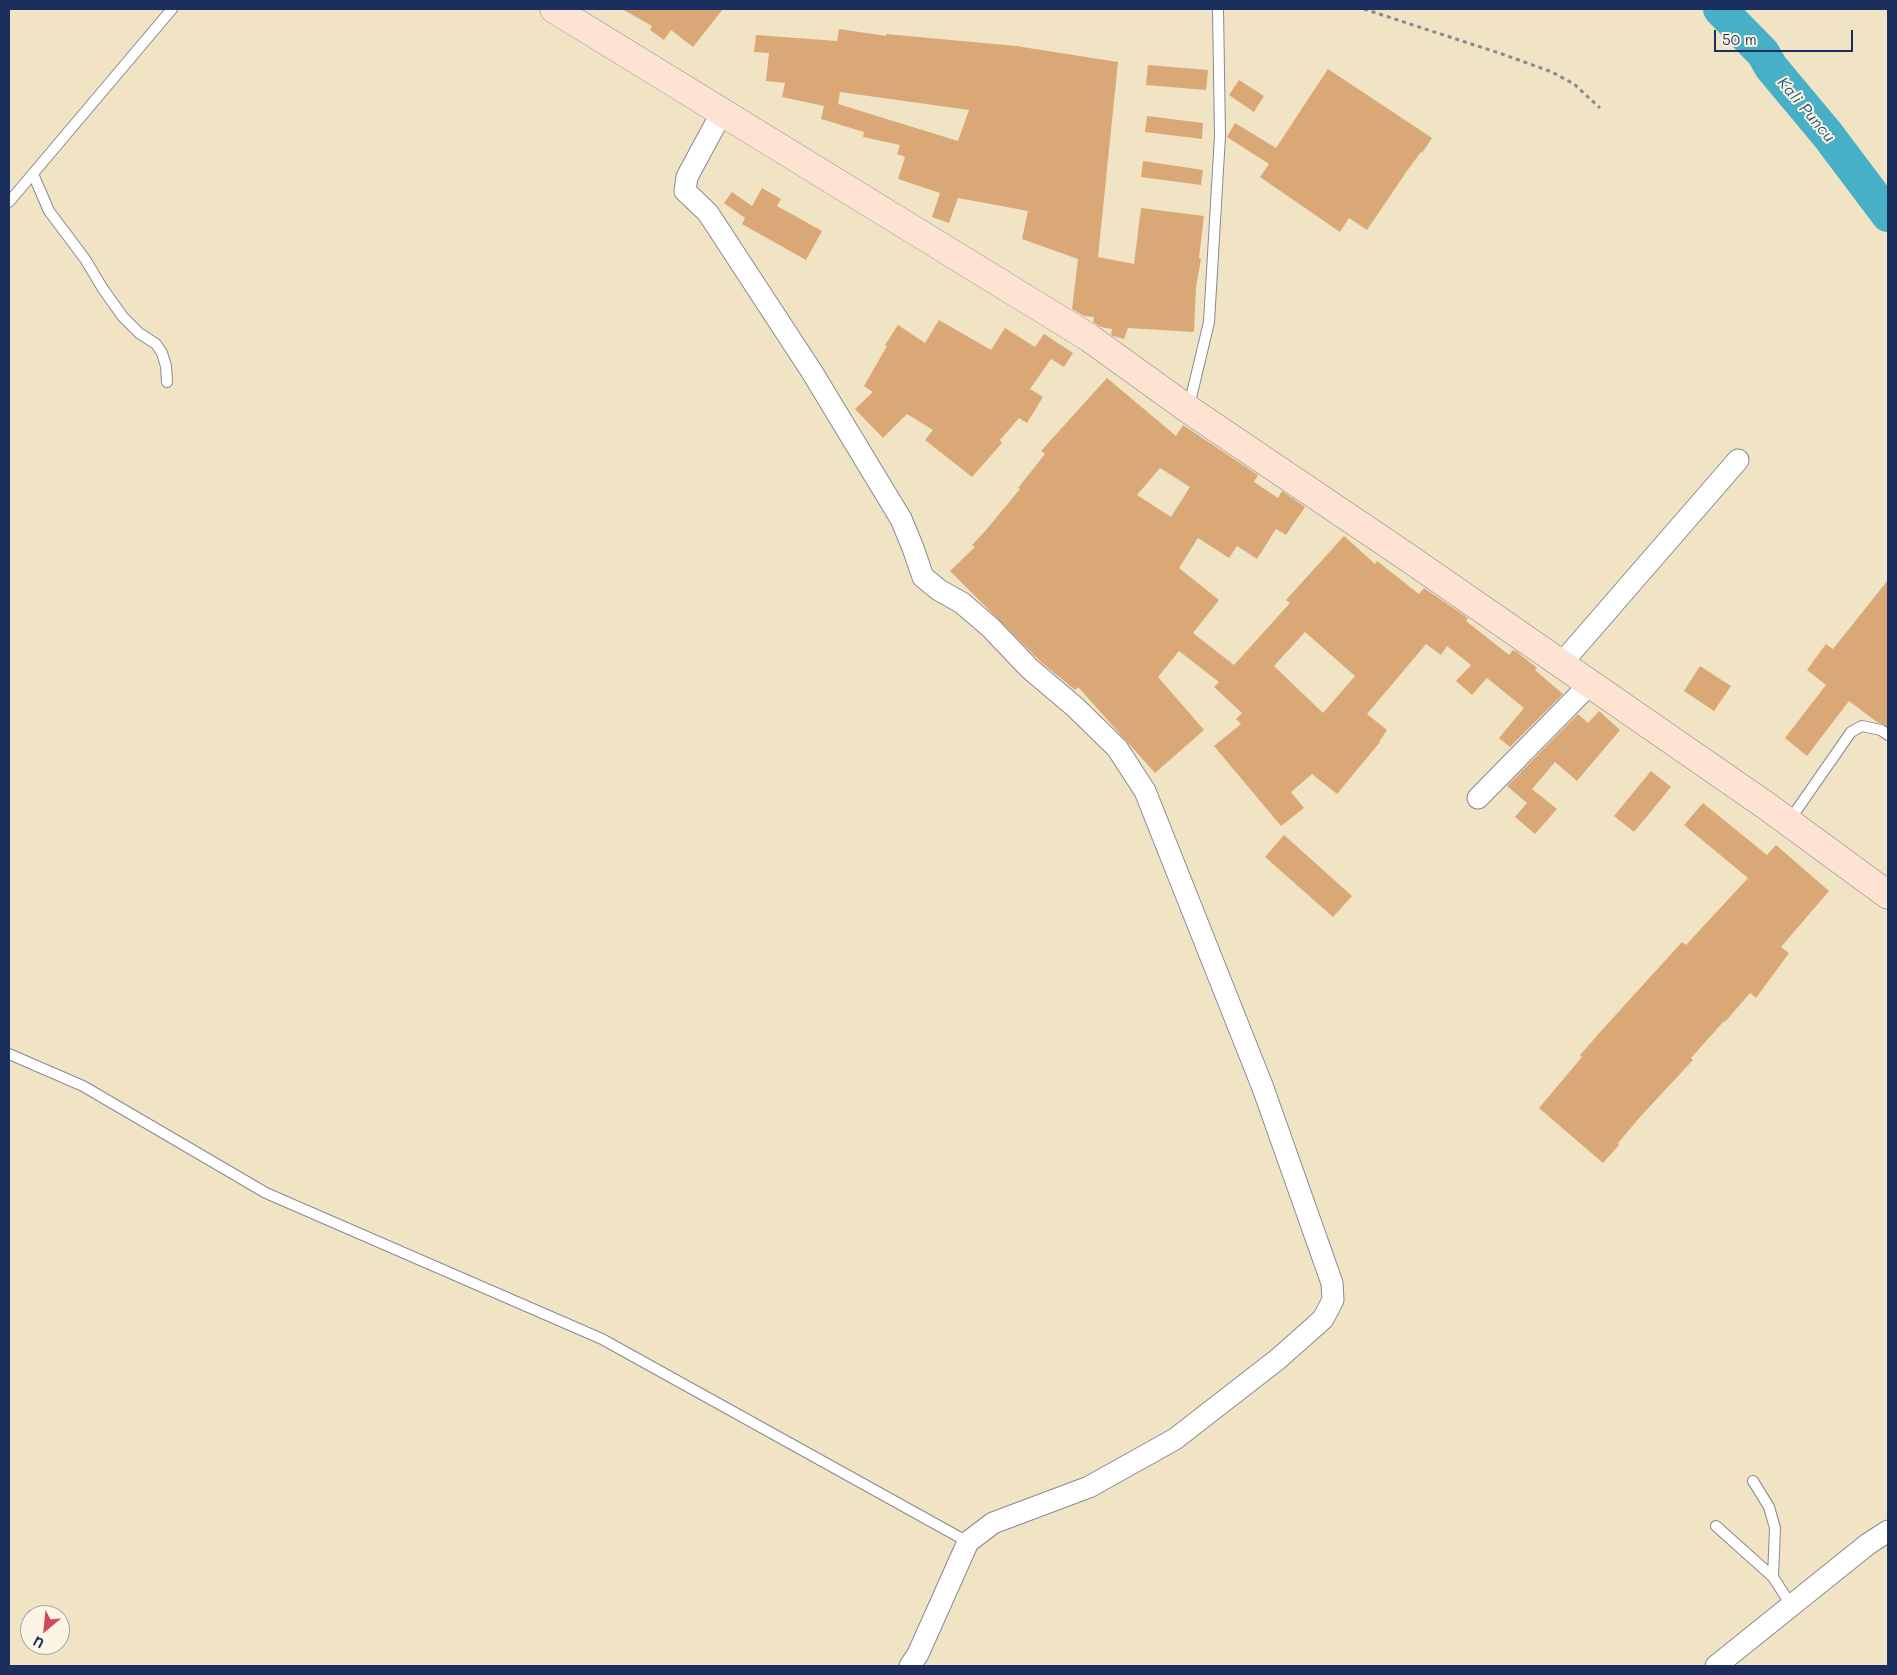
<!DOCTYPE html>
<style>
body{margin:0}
#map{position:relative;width:1897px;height:1675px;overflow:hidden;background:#f0e4c5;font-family:Mali,sans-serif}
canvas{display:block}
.frame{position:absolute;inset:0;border:10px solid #1b2f5e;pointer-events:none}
.north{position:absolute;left:20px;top:1605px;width:50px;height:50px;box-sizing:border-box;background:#fcf5e5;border:1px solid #a2a6af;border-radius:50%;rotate:208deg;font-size:14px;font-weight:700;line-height:20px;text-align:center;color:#1b2f5e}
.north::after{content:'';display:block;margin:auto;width:18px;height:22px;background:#d1495b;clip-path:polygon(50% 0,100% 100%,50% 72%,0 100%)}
.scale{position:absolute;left:1714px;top:30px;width:139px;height:22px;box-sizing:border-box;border:2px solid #1b2f5e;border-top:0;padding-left:6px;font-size:15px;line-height:18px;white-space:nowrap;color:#1b2f5e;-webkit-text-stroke:4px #fcf5e5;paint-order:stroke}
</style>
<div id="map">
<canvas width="1897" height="1675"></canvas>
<div class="frame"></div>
<div class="north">U</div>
<div class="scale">50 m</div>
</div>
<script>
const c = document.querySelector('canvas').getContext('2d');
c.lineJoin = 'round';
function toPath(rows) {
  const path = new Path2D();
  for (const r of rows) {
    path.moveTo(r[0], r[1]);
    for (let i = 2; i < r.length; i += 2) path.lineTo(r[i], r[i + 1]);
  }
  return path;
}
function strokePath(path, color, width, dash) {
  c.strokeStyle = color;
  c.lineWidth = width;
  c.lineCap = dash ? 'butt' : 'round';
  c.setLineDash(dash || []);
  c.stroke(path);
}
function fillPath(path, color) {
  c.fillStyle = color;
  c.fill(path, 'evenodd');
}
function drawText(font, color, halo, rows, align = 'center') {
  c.font = font + ' Mali,sans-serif';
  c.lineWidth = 4;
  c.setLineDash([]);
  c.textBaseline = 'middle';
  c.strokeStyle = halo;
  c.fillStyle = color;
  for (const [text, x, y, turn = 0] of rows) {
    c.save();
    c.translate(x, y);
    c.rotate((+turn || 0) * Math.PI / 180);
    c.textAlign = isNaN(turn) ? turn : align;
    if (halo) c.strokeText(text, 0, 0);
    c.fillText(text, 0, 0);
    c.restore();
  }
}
strokePath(toPath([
 [1720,9,1763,53,1771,67,1827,134,1888,215]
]), '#47b0c6', 34);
fillPath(toPath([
 [622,9,723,9,693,47,671,30,664,40,650,30,652,26],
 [839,29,886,36,886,34,1016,46,1118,62,1098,257,1134,264,1141,208,1204,216,1199,258,1201,259,1196,287,1194,332,1128,328,1124,339,1113,336,1111,334,1112,329,1101,327,1093,322,1094,317,1084,316,1072,309,1078,259,1022,239,1028,211,958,198,949,223,932,217,940,193,898,179,905,157,897,154,900,145,863,137,864,132,821,119,824,106,782,97,785,83,766,81,769,53,754,52,756,35,837,41],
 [840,92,969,110,958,141,838,104],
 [1148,65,1208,70,1206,90,1146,85],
 [1328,69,1432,138,1422,153,1421,152,1409,168,1367,230,1349,218,1340,232,1260,177,1269,164,1227,137,1235,123,1276,148],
 [1239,80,1264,96,1254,112,1229,95],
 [1147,116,1203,123,1202,139,1145,132],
 [1143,161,1203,170,1201,185,1141,177],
 [762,188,781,199,777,206,822,231,806,260,742,224,745,218,724,203,732,192,752,206],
 [939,320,991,350,1005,328,1035,347,1044,334,1073,353,1064,367,1051,359,1030,389,1043,397,1027,423,1019,418,1000,440,1002,443,972,477,925,440,933,430,907,414,883,438,855,409,873,392,864,386,887,346,885,345,898,325,925,343],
 [1107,378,1176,436,1183,425,1258,475,1254,482,1278,498,1282,491,1305,507,1286,535,1276,529,1257,559,1237,546,1229,558,1198,538,1179,568,1219,600,1193,633,1234,665,1290,603,1286,600,1344,536,1375,564,1377,561,1419,594,1424,588,1468,618,1466,621,1509,655,1513,650,1517,652,1537,668,1535,670,1563,694,1510,747,1499,738,1524,708,1487,678,1472,695,1456,681,1471,665,1447,646,1441,655,1426,644,1367,714,1387,730,1379,742,1380,742,1337,794,1312,774,1291,792,1304,808,1281,826,1214,746,1241,724,1236,719,1242,713,1214,687,1219,682,1179,651,1158,677,1204,730,1155,773,1078,687,1075,690,1041,662,950,571,975,547,972,545,986,530,1020,489,1018,488,1045,454,1041,451],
 [1160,468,1190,487,1171,517,1137,495],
 [1305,632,1355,676,1323,713,1274,666],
 [1888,580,1888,727,1877,722,1849,701,1807,756,1785,738,1826,685,1807,670,1826,644,1833,649],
 [1700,666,1731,686,1714,711,1684,691],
 [1599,711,1620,730,1577,781,1555,762,1532,789,1557,809,1535,834,1515,817,1527,803,1507,786,1578,714,1588,723],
 [1651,771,1671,787,1634,832,1614,816],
 [1703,803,1767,855,1776,845,1829,891,1781,947,1789,953,1756,998,1750,993,1725,1022,1724,1021,1691,1058,1693,1060,1640,1117,1618,1143,1619,1145,1603,1163,1539,1108,1582,1057,1580,1055,1602,1030,1682,942,1686,945,1748,878,1684,825],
 [1284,835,1352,896,1333,917,1265,857]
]), '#daa876');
const service = toPath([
 [33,174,49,211,85,259,103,289,123,317,139,333,156,344,162,353,166,366,167,382],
 [9,202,172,9],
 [1189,406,1209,322,1220,136,1218,9],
 [1789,821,1851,732,1862,726,1881,730,1888,735],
 [9,1054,83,1086,266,1193,602,1339,968,1542],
 [1753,1481,1769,1507,1775,1528,1773,1577],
 [1716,1526,1773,1577,1791,1605]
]);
const minor = toPath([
 [722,112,687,177,685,191,708,213,812,372,901,519,913,548,923,577,939,590,962,603,991,628,1030,669,1075,707,1117,748,1145,791,1263,1088,1332,1283,1333,1300,1323,1319,1278,1359,1175,1439,1089,1487,993,1523,968,1542,918,1654,910,1666],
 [1561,664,1738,460],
 [1478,798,1590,684],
 [1716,1666,1868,1544,1888,1531]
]);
const secondary = toPath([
 [554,9,1088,337,1188,409,1407,557,1768,807,1888,895]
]);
strokePath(service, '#868a92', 12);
strokePath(minor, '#868a92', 23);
strokePath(secondary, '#868a92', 29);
strokePath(toPath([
 [1364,9,1502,54,1552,72,1574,84,1600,108]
]), '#868a92', 3, [4, 4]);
strokePath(service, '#fff', 10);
strokePath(minor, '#fff', 21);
strokePath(secondary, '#fee3d2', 28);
drawText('italic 16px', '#2a5c82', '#fcf5e5', [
 ["Kali Puncu",1806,110,50]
]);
</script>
